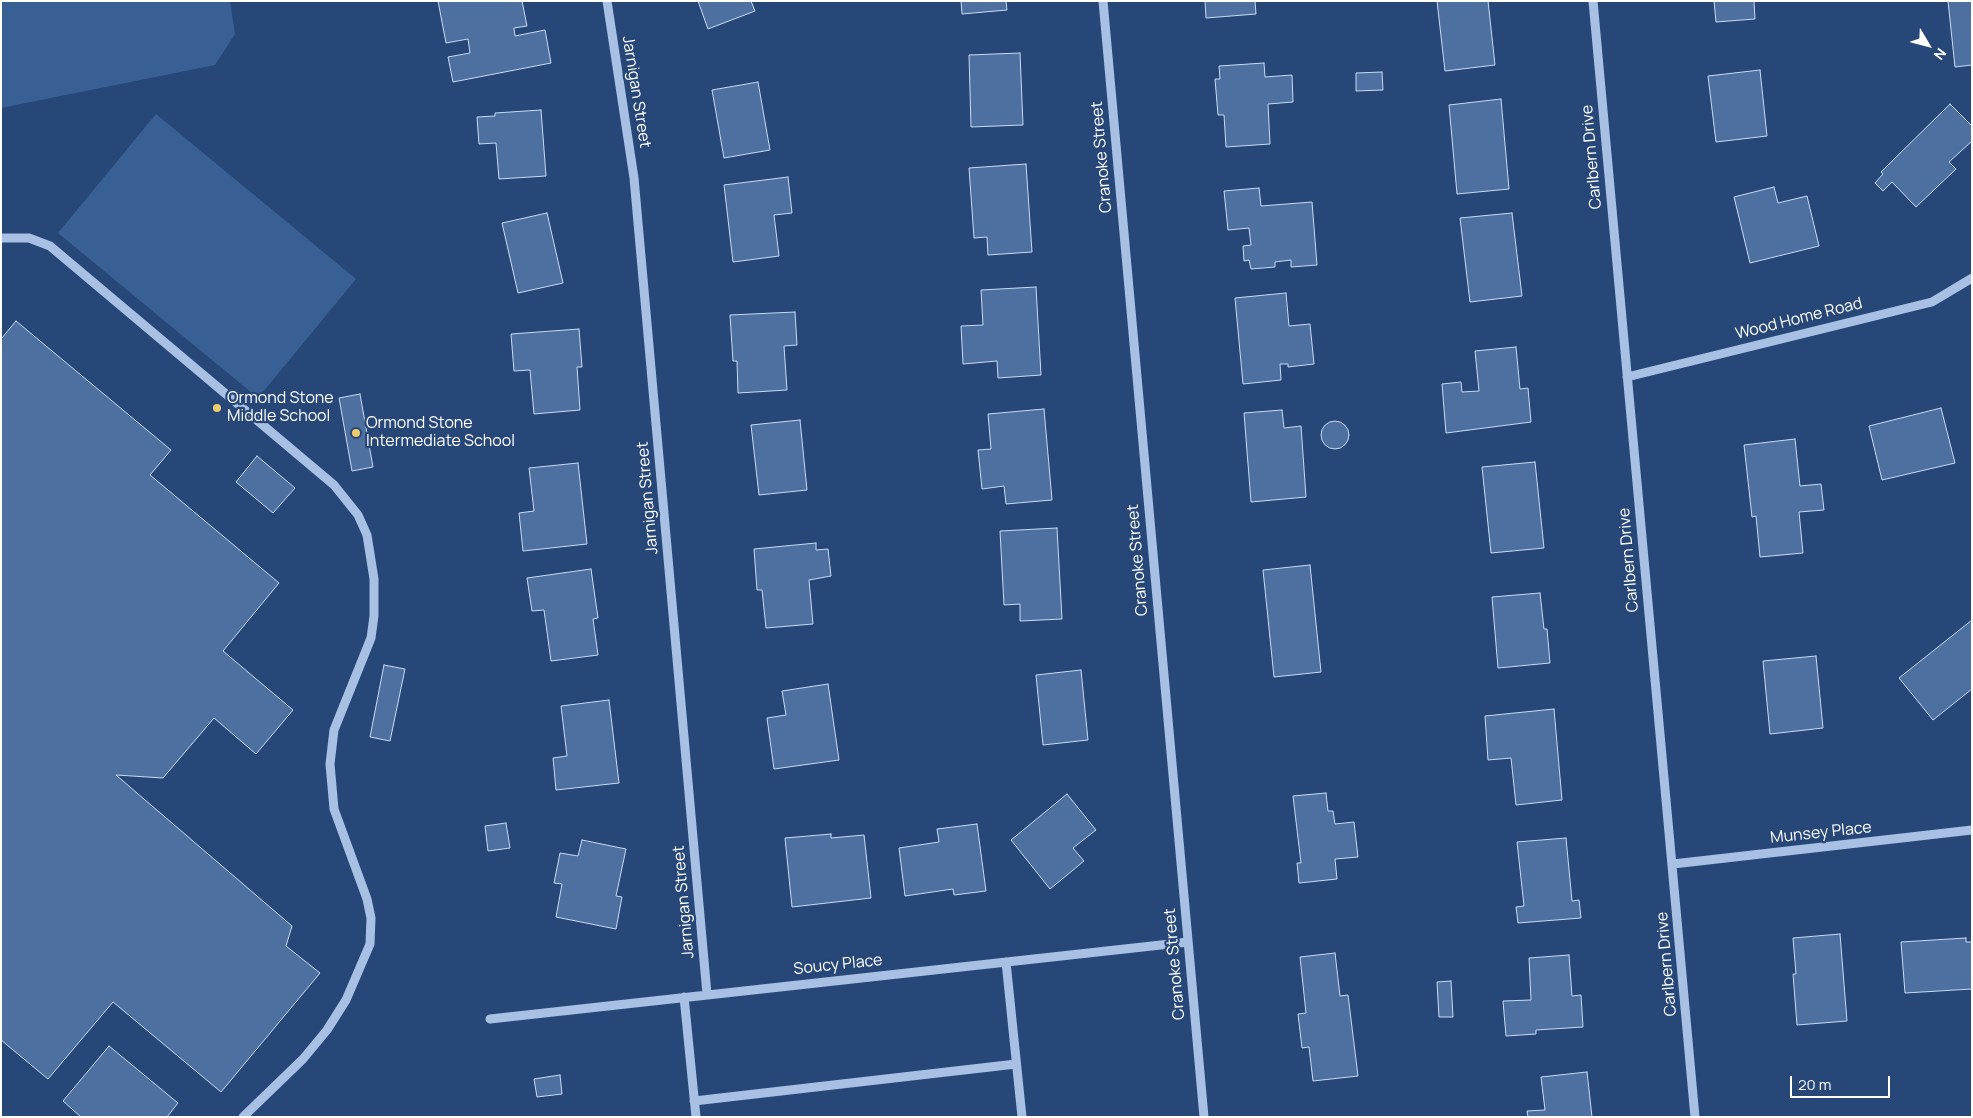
<!DOCTYPE html>
<style>
body{margin:0}
#map{position:relative;width:1973px;height:1118px;overflow:hidden;background:#264777;font-family:Manrope,sans-serif}
canvas{display:block}
.frame{position:absolute;inset:0;border:2px solid #fff;pointer-events:none}
.north{position:absolute;left:1903px;top:20px;width:50px;height:50px;-webkit-text-stroke:4px #264777;paint-order:stroke;rotate:127deg;font-size:14px;font-weight:700;line-height:20px;text-align:center;color:#fff}
.north::after{content:'';display:block;margin:auto;width:18px;height:22px;background:#fff;clip-path:polygon(50% 0,100% 100%,50% 72%,0 100%)}
.scale{position:absolute;left:1790px;top:1076px;width:100px;height:22px;box-sizing:border-box;border:2px solid #fff;border-top:0;padding-left:6px;font-size:15px;line-height:18px;white-space:nowrap;color:#fff;-webkit-text-stroke:4px #264777;paint-order:stroke}
</style>
<div id="map">
<canvas width="1973" height="1118"></canvas>
<div class="frame"></div>
<div class="north">N</div>
<div class="scale">20 m</div>
</div>
<script>
const c = document.querySelector('canvas').getContext('2d');
c.lineJoin = 'round';
function fillPath(path, color) {
  c.fillStyle = color;
  c.fill(path, 'evenodd');
}
function toPath(rows) {
  const path = new Path2D();
  for (const r of rows) {
    if (r.length === 3) {
      path.moveTo(r[0] + r[2], r[1]);
      path.arc(r[0], r[1], r[2], 0, 2 * Math.PI);
      continue;
    }
    path.moveTo(r[0], r[1]);
    for (let i = 2; i < r.length; i += 2) path.lineTo(r[i], r[i + 1]);
  }
  return path;
}
function strokePath(path, color, width, dash) {
  c.strokeStyle = color;
  c.lineWidth = width;
  c.lineCap = dash ? 'butt' : 'round';
  c.setLineDash(dash || []);
  c.stroke(path);
}
function drawText(font, color, halo, rows, align = 'center') {
  c.font = font + ' Manrope,sans-serif';
  c.lineWidth = 4.5;
  c.setLineDash([]);
  c.textBaseline = 'middle';
  c.strokeStyle = halo;
  c.fillStyle = color;
  for (const [text, x, y, turn = 0] of rows) {
    c.save();
    c.translate(x, y);
    c.rotate((+turn || 0) * Math.PI / 180);
    c.textAlign = isNaN(turn) ? turn : align;
    if (halo) c.strokeText(text, 0, 0);
    c.fillText(text, 0, 0);
    c.restore();
  }
}
fillPath(toPath([
 [1,1,230,1,235,34,215,65,1,108],
 [156,114,356,279,258,398,58,233]
]), '#396095');
const building = toPath([
 [438,1,522,1,527,26,514,28,515,36,545,30,551,63,453,82,448,57,470,53,468,39,446,43,438,1],
 [698,1,751,1,755,11,708,29,698,1],
 [961,1,1006,1,1007,10,962,14,961,1],
 [1205,1,1255,1,1256,14,1206,18,1205,1],
 [1437,1,1488,1,1495,65,1445,71,1437,1],
 [1714,1,1754,1,1755,19,1716,22,1714,1],
 [1948,1,1972,1,1972,65,1955,67,1948,1],
 [1020,53,1023,125,971,127,969,55,1020,53],
 [1264,63,1265,77,1292,75,1293,102,1268,104,1270,144,1226,147,1224,115,1218,115,1215,79,1220,79,1219,66,1264,63],
 [1760,70,1767,136,1716,142,1708,76,1760,70],
 [1382,72,1383,90,1356,91,1356,73,1382,72],
 [758,82,770,150,724,158,712,90,758,82],
 [1501,99,1509,189,1457,194,1449,105,1501,99],
 [1950,104,1972,126,1972,141,1949,162,1956,169,1916,207,1892,182,1883,191,1875,183,1883,174,1881,172,1950,104],
 [541,110,546,176,499,179,496,143,479,144,477,117,495,116,495,113,541,110],
 [1026,164,1032,252,988,255,987,237,974,238,969,168,1026,164],
 [788,177,792,213,774,215,779,256,733,262,724,185,788,177],
 [1774,187,1778,203,1807,196,1819,246,1750,263,1734,197,1774,187],
 [1259,188,1261,206,1312,202,1317,265,1291,267,1291,260,1275,262,1275,267,1251,269,1249,260,1244,261,1243,246,1251,245,1249,228,1228,230,1224,191,1259,188],
 [547,213,563,283,518,293,502,223,547,213],
 [1512,213,1522,296,1470,302,1460,218,1512,213],
 [1036,287,1041,375,998,378,997,361,963,364,961,326,983,325,981,290,1036,287],
 [1286,293,1289,326,1310,324,1314,364,1288,367,1288,364,1280,364,1281,380,1243,384,1235,298,1286,293],
 [795,312,797,345,784,346,787,390,738,393,737,361,733,361,730,315,795,312],
 [16,321,171,450,150,475,279,583,223,651,293,710,256,754,214,718,163,778,116,775,292,926,286,946,320,973,221,1092,113,1002,48,1079,1,1040,1,339,16,321],
 [579,329,582,367,577,367,580,410,534,414,530,370,514,371,511,334,579,329],
 [1516,347,1520,389,1528,388,1531,422,1446,433,1442,384,1461,382,1462,392,1479,391,1475,351,1516,347],
 [360,394,373,467,352,471,339,398,360,394],
 [1941,408,1955,463,1882,480,1869,426,1941,408],
 [1044,409,1052,500,1006,504,1004,486,982,489,978,450,991,449,988,414,1044,409],
 [1282,410,1284,428,1301,426,1306,497,1251,502,1244,413,1282,410],
 [800,420,807,490,759,495,751,425,800,420],
 [1335,435,14],
 [1795,439,1800,486,1821,484,1824,510,1799,512,1803,553,1760,557,1756,516,1752,517,1744,445,1795,439],
 [257,456,295,488,273,513,236,482,257,456],
 [1535,462,1544,548,1491,553,1482,467,1535,462],
 [578,463,587,544,523,551,519,513,534,511,529,468,578,463],
 [1057,528,1062,619,1020,621,1020,604,1004,605,1000,531,1057,528],
 [816,543,816,550,828,549,831,576,809,580,813,624,766,628,762,590,757,590,754,549,816,543],
 [1310,565,1321,672,1274,677,1263,570,1310,565],
 [591,569,598,618,593,619,598,655,551,661,544,610,532,611,527,578,591,569],
 [1540,593,1544,629,1547,629,1550,663,1498,668,1492,597,1540,593],
 [1972,620,1972,689,1933,720,1899,678,1972,620],
 [1816,656,1823,728,1770,734,1763,661,1816,656],
 [384,665,405,669,390,741,370,737,384,665],
 [1081,670,1088,740,1043,745,1036,675,1081,670],
 [828,684,839,760,774,769,767,718,786,715,782,691,828,684],
 [609,700,619,783,556,790,553,758,567,756,561,706,609,700],
 [1554,709,1562,800,1516,805,1511,758,1488,760,1485,716,1554,709],
 [1326,793,1328,811,1333,811,1335,824,1354,822,1358,857,1335,859,1337,879,1299,883,1297,863,1301,863,1293,796,1326,793],
 [1067,794,1096,830,1073,848,1084,861,1050,889,1011,840,1067,794],
 [506,823,510,848,488,851,485,826,506,823],
 [977,824,986,891,954,895,953,889,905,896,899,848,939,842,937,829,977,824],
 [831,834,831,838,864,835,871,898,792,907,785,838,831,834],
 [1566,838,1572,901,1579,900,1581,918,1518,923,1516,907,1524,906,1517,842,1566,838],
 [582,840,626,849,616,896,622,897,616,929,556,917,562,884,554,883,560,853,578,856,582,840],
 [1840,934,1847,1021,1797,1025,1793,974,1796,974,1793,938,1840,934],
 [1966,938,1966,942,1972,942,1972,989,1905,993,1901,942,1966,938],
 [1335,953,1340,996,1348,995,1358,1076,1313,1081,1309,1047,1302,1048,1298,1014,1306,1013,1300,957,1335,953],
 [1569,955,1572,996,1581,995,1583,1027,1536,1030,1536,1034,1506,1036,1503,1001,1531,1000,1529,958,1569,955],
 [1451,981,1453,1017,1439,1017,1437,982,1451,981],
 [109,1046,178,1103,167,1117,81,1117,63,1101,109,1046],
 [1587,1072,1592,1117,1528,1117,1527,1111,1545,1110,1541,1077,1587,1072],
 [560,1075,562,1094,537,1097,534,1079,560,1075]
]);
fillPath(building, '#4e70a1');
strokePath(building, '#cadbf2', 1);
strokePath(toPath([
 [607,1,634,178,707,994],
 [1103,1,1204,1117],
 [1593,1,1695,1117],
 [1,238,29,238,50,246,334,485,358,515,367,535,374,579,374,616,371,638,334,730,330,764,334,809,367,899,371,918,370,944,346,1000,327,1030,303,1059,243,1117],
 [1627,377,1932,302,1972,278],
 [1673,864,1972,830],
 [1006,962,1022,1117],
 [684,997,696,1117],
 [490,1019,1188,942],
 [694,1101,1016,1064]
]), '#a7c0e3', 9);
for (const [x, y, r, color] of [
 [217,408,5,"#ebcb6d"],
 [356,433,5,"#ebcb6d"]
]) {
  const dot = new Path2D();
  dot.arc(x, y, r, 0, 2 * Math.PI);
  c.fillStyle = color;
  c.fill(dot);
  strokePath(dot, '#264777', 2);
}
drawText('16px', '#fff', '#264777', [
 ["Jarnigan Street",636,92,81],
 ["Cranoke Street",1102,157,-95],
 ["Carlbern Drive",1592,157,-95],
 ["Wood Home Road",1799,319,-14],
 ["Jarnigan Street",648,498,-95],
 ["Cranoke Street",1138,560,-95],
 ["Carlbern Drive",1629,560,-95],
 ["Munsey Place",1821,833,-6],
 ["Jarnigan Street",684,902,-95],
 ["Cranoke Street",1175,964,-95],
 ["Carlbern Drive",1667,964,-95],
 ["Soucy Place",838,965,-6]
]);
drawText('16px', '#fff', '#264777', [
 ["Ormond Stone",227,399],
 ["Middle School",227,417],
 ["Ormond Stone",366,424],
 ["Intermediate School",366,442]
], 'left');
</script>
